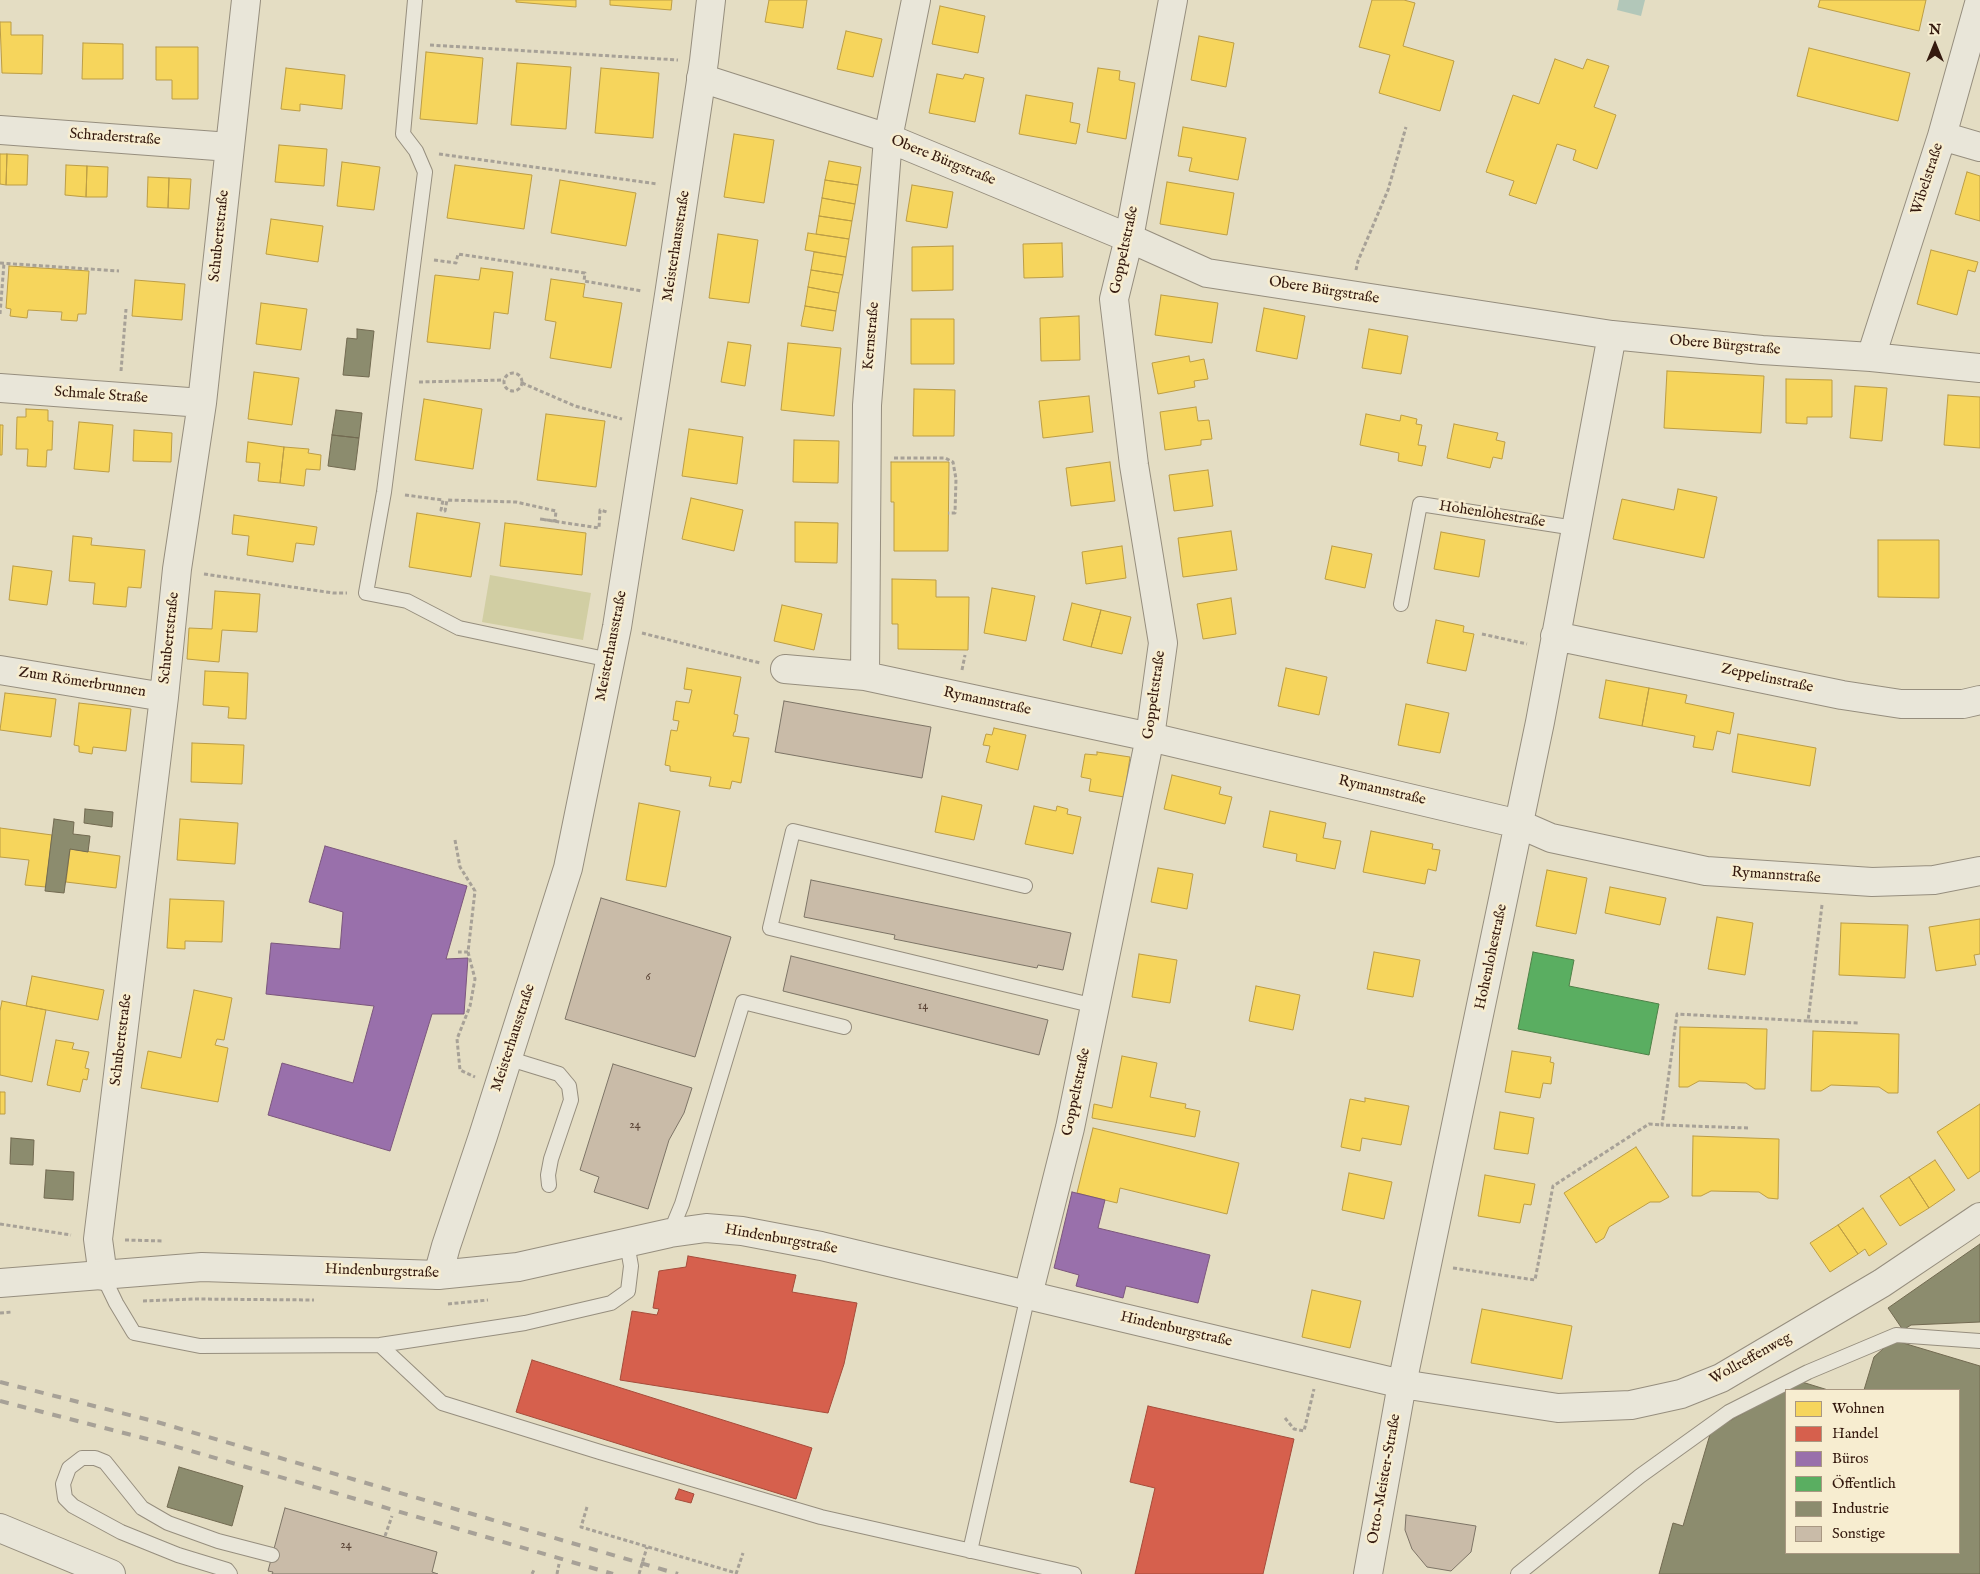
<!DOCTYPE html>
<meta charset="utf-8">
<style>
body{margin:0}
#map{position:relative;width:1980px;height:1574px;overflow:hidden;background:#e4ddc3;font-family:"IM FELL English",serif}
canvas{display:block}
.legend{position:absolute;left:1785px;top:1389px;width:175px;height:165px;box-sizing:border-box;background:#f7edd0;border:1px solid #a99882;margin:0;padding:6px 9px;list-style:none;font-size:15px;color:#34190e}
.legend li{display:flex;align-items:center;gap:10px;height:25px}
.legend b{width:25px;border:1px solid #a99882}
.north{position:absolute;left:1910px;top:20px;width:50px;height:50px;-webkit-text-stroke:4px #f7edd0;paint-order:stroke;rotate:0deg;font-size:14px;font-weight:700;line-height:20px;text-align:center;color:#34190e}
.north::after{content:'';display:block;margin:auto;width:18px;height:22px;background:#34190e;clip-path:polygon(50% 0,100% 100%,50% 72%,0 100%)}
</style>
<div id="map">
<canvas width="1980" height="1574"></canvas>
<ul class="legend">
<li><b style="height:14px;background:#f6d55c"></b>Wohnen</li>
<li><b style="height:14px;background:#d6604d"></b>Handel</li>
<li><b style="height:14px;background:#9970ab"></b>Büros</li>
<li><b style="height:14px;background:#5aae61"></b>Öffentlich</li>
<li><b style="height:14px;background:#8c8c6e"></b>Industrie</li>
<li><b style="height:14px;background:#c9bba8"></b>Sonstige</li>
</ul>
<div class="north">N</div>
</div>
<script>
const c = document.querySelector('canvas').getContext('2d');
c.lineJoin = 'round';
function fillPath(path, color) {
  c.fillStyle = color;
  c.fill(path, 'evenodd');
}
function toPath(rows) {
  const path = new Path2D();
  for (const r of rows) {
    if (r.length === 3) {
      path.moveTo(r[0] + r[2], r[1]);
      path.arc(r[0], r[1], r[2], 0, 2 * Math.PI);
      continue;
    }
    path.moveTo(r[0], r[1]);
    for (let i = 2; i < r.length; i += 2) path.lineTo(r[i], r[i + 1]);
  }
  return path;
}
function strokePath(path, color, width, dash) {
  c.strokeStyle = color;
  c.lineWidth = width;
  c.lineCap = dash ? 'butt' : 'round';
  c.setLineDash(dash || []);
  c.stroke(path);
}
function drawText(font, color, halo, rows, align = 'center') {
  c.font = font + ' "IM FELL English",serif';
  c.lineWidth = 5;
  c.setLineDash([]);
  c.textBaseline = 'middle';
  c.strokeStyle = halo;
  c.fillStyle = color;
  for (const [text, x, y, turn = 0] of rows) {
    c.save();
    c.translate(x, y);
    c.rotate((+turn || 0) * Math.PI / 180);
    c.textAlign = isNaN(turn) ? turn : align;
    if (halo) c.strokeText(text, 0, 0);
    c.fillText(text, 0, 0);
    c.restore();
  }
}
fillPath(toPath([
 [490,575,591,593,583,640,482,622]
]), '#d1cea3');
fillPath(toPath([
 [1619,0,1645,0,1641,16,1617,10]
]), '#b2c7b9');
const homes = toPath([
 [516,0,576,0,576,7,516,2,516,0],
 [610,0,672,0,671,10,610,5,610,0],
 [769,0,807,0,803,28,765,22,769,0],
 [1372,0,1404,0,1415,3,1403,46,1454,61,1440,111,1379,93,1390,55,1359,47,1372,0],
 [1820,0,1926,0,1919,31,1818,7,1820,0],
 [940,6,985,16,978,53,932,44,940,6],
 [0,22,11,22,11,35,43,35,42,74,2,73,0,22],
 [846,31,882,39,873,77,837,69,846,31],
 [1199,36,1234,43,1226,87,1191,80,1199,36],
 [83,43,123,44,123,79,82,79,83,43],
 [156,47,198,47,198,99,172,99,172,80,156,80,156,47],
 [1809,48,1910,73,1898,121,1797,96,1809,48],
 [426,52,483,58,477,124,420,119,426,52],
 [1555,59,1583,69,1587,59,1609,66,1594,107,1616,115,1597,169,1573,160,1576,150,1557,144,1536,204,1509,195,1514,181,1486,172,1513,95,1539,104,1555,59],
 [517,63,571,67,566,129,511,125,517,63],
 [286,68,345,75,342,109,300,104,300,111,281,109,286,68],
 [601,68,659,73,653,138,595,133,601,68],
 [1098,68,1120,71,1119,80,1135,83,1126,139,1087,132,1098,68],
 [937,74,963,79,965,74,984,78,975,122,929,113,937,74],
 [1026,95,1073,103,1070,122,1080,124,1076,144,1019,134,1026,95],
 [1183,127,1246,138,1238,180,1189,171,1192,158,1178,156,1183,127],
 [734,134,774,140,764,203,724,197,734,134],
 [279,145,327,149,324,186,275,182,279,145],
 [0,154,7,154,6,185,0,184,0,154],
 [7,154,28,155,27,185,6,185,7,154],
 [829,161,861,167,858,185,825,180,829,161],
 [342,162,380,167,374,210,337,206,342,162],
 [66,165,87,166,86,197,65,195,66,165],
 [455,165,532,175,524,229,447,218,455,165],
 [87,166,108,167,107,197,86,197,87,166],
 [1967,172,1980,176,1980,221,1955,214,1967,172],
 [148,177,169,178,168,208,147,207,148,177],
 [169,178,191,179,189,209,168,208,169,178],
 [560,180,636,193,626,246,551,233,560,180],
 [825,180,858,185,855,204,822,198,825,180],
 [1167,182,1234,193,1227,235,1160,224,1167,182],
 [912,185,953,192,947,228,906,221,912,185],
 [822,198,855,204,852,221,819,216,822,198],
 [819,216,852,221,849,239,816,234,819,216],
 [271,219,323,226,318,262,266,254,271,219],
 [808,233,849,239,846,257,805,250,808,233],
 [718,234,758,240,749,303,709,298,718,234],
 [1062,243,1063,277,1024,278,1023,244,1062,243],
 [953,246,953,290,912,291,912,247,953,246],
 [1931,250,1978,262,1975,272,1968,270,1957,315,1917,304,1931,250],
 [814,252,846,257,843,275,811,270,814,252],
 [9,266,89,271,86,314,78,314,77,321,61,320,62,312,28,310,27,318,10,316,11,309,6,308,9,266],
 [481,268,513,272,508,314,494,312,490,349,427,342,435,275,479,280,481,268],
 [811,270,843,275,839,293,808,287,811,270],
 [551,279,585,284,583,297,622,303,611,368,550,358,556,322,545,320,551,279],
 [135,280,185,284,182,320,132,316,135,280],
 [808,287,839,293,836,311,805,306,808,287],
 [1161,295,1218,303,1212,343,1155,335,1161,295],
 [261,303,307,309,301,350,256,344,261,303],
 [805,306,836,311,833,331,801,326,805,306],
 [1264,308,1305,316,1297,359,1256,351,1264,308],
 [1079,316,1080,360,1041,361,1040,318,1079,316],
 [911,319,954,319,954,364,911,364,911,319],
 [1369,329,1408,336,1401,374,1362,368,1369,329],
 [728,342,751,345,745,386,721,382,728,342],
 [788,343,841,348,834,416,781,410,788,343],
 [1189,356,1190,362,1204,359,1208,379,1194,381,1195,387,1158,394,1152,363,1189,356],
 [1667,371,1764,376,1761,433,1664,428,1667,371],
 [254,372,299,378,292,425,248,419,254,372],
 [1786,379,1832,380,1832,417,1807,417,1807,424,1786,423,1786,379],
 [1855,386,1887,388,1882,441,1850,438,1855,386],
 [914,389,955,390,954,436,913,436,914,389],
 [1948,395,1980,397,1980,448,1944,445,1948,395],
 [1089,396,1093,432,1043,438,1039,401,1089,396],
 [424,399,482,409,473,469,415,460,424,399],
 [1196,407,1198,421,1209,420,1212,439,1201,440,1201,445,1165,450,1160,412,1196,407],
 [26,409,48,410,48,421,53,421,52,450,47,450,46,467,27,466,28,449,16,449,17,417,26,417,26,409],
 [546,414,605,421,596,487,537,480,546,414],
 [1366,414,1400,421,1401,415,1417,419,1416,424,1422,425,1418,445,1426,446,1422,466,1398,461,1399,453,1360,445,1366,414],
 [79,422,113,425,109,472,74,469,79,422],
 [1454,424,1498,433,1496,440,1505,442,1502,459,1493,457,1490,468,1447,458,1454,424],
 [0,425,3,425,2,455,0,455,0,425],
 [689,429,743,437,737,484,682,476,689,429],
 [134,430,172,433,171,462,133,461,134,430],
 [794,440,839,441,838,483,793,482,794,440],
 [248,442,284,447,280,483,258,481,260,463,246,462,248,442],
 [284,447,309,449,308,453,321,455,320,470,306,469,304,486,280,483,284,447],
 [891,462,949,462,948,551,894,551,894,502,891,502,891,462],
 [1110,462,1115,501,1071,506,1066,468,1110,462],
 [1208,470,1213,506,1174,511,1169,475,1208,470],
 [1678,489,1717,497,1704,558,1613,539,1622,499,1674,510,1678,489],
 [691,498,743,510,734,551,682,539,691,498],
 [417,513,480,523,471,577,409,567,417,513],
 [234,515,317,527,314,545,296,543,293,562,247,555,249,536,232,534,234,515],
 [795,522,838,523,837,563,795,562,795,522],
 [505,523,586,533,582,575,500,566,505,523],
 [1231,531,1237,570,1183,577,1178,538,1231,531],
 [1441,532,1485,540,1479,577,1434,569,1441,532],
 [73,536,92,538,91,545,145,550,141,588,128,587,126,607,93,604,95,583,69,581,73,536],
 [1878,540,1939,540,1939,598,1878,597,1878,540],
 [1122,546,1126,578,1086,584,1082,552,1122,546],
 [1332,546,1372,554,1365,588,1325,579,1332,546],
 [13,566,52,571,47,605,9,600,13,566],
 [892,579,936,580,936,597,969,597,968,650,898,649,898,624,892,624,892,579],
 [992,588,1035,596,1026,641,984,633,992,588],
 [215,591,260,594,257,632,222,630,219,662,187,659,189,628,212,629,215,591],
 [1231,598,1236,634,1203,639,1197,604,1231,598],
 [1072,603,1101,610,1091,647,1063,640,1072,603],
 [782,605,822,614,814,650,774,641,782,605],
 [1101,610,1131,617,1122,654,1091,647,1101,610],
 [1436,620,1464,626,1463,632,1474,634,1466,671,1427,663,1436,620],
 [687,668,741,677,734,714,738,715,735,732,734,732,733,736,749,738,741,783,732,781,730,789,709,786,711,777,670,771,670,766,665,765,671,730,677,731,679,721,673,720,676,701,689,703,692,690,684,689,687,668],
 [1286,668,1327,677,1319,715,1278,706,1286,668],
 [205,671,248,673,246,719,228,718,229,707,203,705,205,671],
 [1606,680,1649,688,1642,726,1599,718,1606,680],
 [1649,688,1687,695,1685,703,1734,713,1730,734,1717,731,1713,750,1693,747,1695,736,1642,726,1649,688],
 [5,693,56,699,51,737,0,730,5,693],
 [79,703,131,709,126,751,93,747,92,754,79,752,79,746,74,745,79,703],
 [1406,704,1449,713,1440,753,1398,745,1406,704],
 [994,728,1026,735,1018,770,986,762,990,746,983,745,986,734,992,735,994,728],
 [1738,734,1816,748,1810,786,1732,772,1738,734],
 [192,743,244,745,242,784,191,782,192,743],
 [1097,752,1130,757,1124,797,1089,791,1091,779,1081,777,1085,754,1097,755,1097,752],
 [1172,775,1221,787,1219,794,1232,797,1225,824,1164,809,1172,775],
 [942,796,982,805,974,840,935,832,942,796],
 [639,803,680,811,666,887,626,880,639,803],
 [1034,806,1056,811,1057,806,1068,809,1067,814,1081,817,1073,854,1025,844,1034,806],
 [1270,811,1326,823,1323,838,1341,841,1335,869,1296,861,1297,854,1263,847,1270,811],
 [180,819,238,823,235,864,177,860,180,819],
 [0,828,52,835,46,887,25,885,29,860,0,857,0,828],
 [1371,831,1433,844,1432,849,1440,850,1436,871,1428,869,1425,884,1363,872,1371,831],
 [70,849,120,856,116,888,66,882,70,849],
 [1158,868,1193,874,1187,909,1151,902,1158,868],
 [1547,870,1587,878,1576,934,1536,926,1547,870],
 [1610,887,1666,898,1660,925,1605,913,1610,887],
 [170,899,224,901,222,942,185,941,185,949,167,948,170,899],
 [1717,917,1753,923,1745,975,1708,969,1717,917],
 [1980,919,1980,954,1974,955,1976,965,1936,971,1929,927,1980,919],
 [1841,923,1908,925,1905,978,1839,975,1841,923],
 [1374,952,1420,960,1413,997,1367,989,1374,952],
 [1139,954,1177,960,1170,1003,1132,997,1139,954],
 [32,976,104,990,98,1020,26,1006,32,976],
 [1256,986,1300,995,1293,1030,1249,1021,1256,986],
 [194,990,232,998,224,1040,217,1039,215,1045,228,1048,218,1102,141,1088,148,1051,181,1058,194,990],
 [2,1001,46,1010,32,1082,0,1075,0,1011,2,1001],
 [1680,1027,1767,1029,1765,1089,1755,1089,1746,1083,1699,1081,1688,1087,1679,1087,1680,1027],
 [1813,1031,1899,1034,1898,1093,1888,1093,1879,1087,1831,1085,1821,1091,1811,1091,1813,1031],
 [56,1040,74,1043,72,1049,89,1052,85,1068,89,1069,87,1080,83,1079,80,1092,47,1085,56,1040],
 [1512,1051,1551,1057,1550,1062,1554,1063,1551,1084,1543,1083,1540,1098,1505,1092,1512,1051],
 [1122,1056,1157,1063,1150,1097,1186,1104,1185,1108,1200,1111,1195,1137,1092,1118,1094,1104,1112,1108,1122,1056],
 [0,1092,5,1092,5,1114,0,1114,0,1092],
 [1365,1098,1409,1106,1401,1145,1362,1138,1360,1151,1341,1147,1350,1099,1365,1102,1365,1098],
 [1980,1104,1980,1171,1968,1179,1937,1132,1980,1104],
 [1500,1112,1534,1118,1528,1154,1494,1149,1500,1112],
 [1093,1128,1239,1163,1227,1214,1120,1188,1117,1203,1077,1193,1093,1128],
 [1693,1136,1779,1139,1778,1199,1768,1198,1759,1192,1711,1191,1701,1196,1692,1196,1693,1136],
 [1636,1147,1669,1197,1660,1202,1650,1202,1609,1227,1604,1238,1596,1243,1564,1193,1636,1147],
 [1935,1160,1955,1190,1929,1208,1909,1177,1935,1160],
 [1349,1173,1392,1182,1384,1219,1342,1210,1349,1173],
 [1485,1175,1535,1184,1531,1205,1524,1204,1520,1223,1478,1216,1485,1175],
 [1909,1177,1929,1208,1900,1226,1880,1196,1909,1177],
 [1863,1208,1887,1244,1869,1256,1865,1249,1858,1254,1838,1225,1863,1208],
 [1838,1225,1858,1254,1830,1272,1810,1243,1838,1225],
 [1312,1290,1361,1301,1350,1348,1302,1337,1312,1290],
 [1482,1309,1572,1326,1562,1379,1471,1363,1482,1309]
]);
fillPath(homes, '#f6d55c');
strokePath(homes, '#bc9d45', 1);
const shops = toPath([
 [688,1256,796,1275,792,1292,857,1303,844,1364,828,1413,620,1380,632,1311,657,1315,659,1309,653,1308,659,1271,686,1267,688,1256],
 [532,1360,812,1448,796,1499,516,1412,532,1360],
 [1148,1406,1294,1439,1263,1574,1135,1574,1155,1488,1130,1482,1148,1406],
 [679,1489,694,1494,691,1503,675,1499,679,1489]
]);
fillPath(shops, '#d6604d');
strokePath(shops, '#a54b3a', 1);
const offices = toPath([
 [325,846,467,886,446,959,468,958,464,1014,432,1014,390,1151,268,1115,282,1063,353,1083,374,1006,266,994,271,943,340,949,343,912,309,902,325,846],
 [1072,1192,1105,1200,1098,1228,1210,1255,1198,1303,1126,1286,1123,1298,1076,1286,1079,1275,1054,1268,1072,1192]
]);
fillPath(offices, '#9970ab');
strokePath(offices, '#7b567c', 1);
const public = toPath([
 [1533,952,1574,960,1569,986,1659,1004,1649,1055,1518,1029,1533,952]
]);
fillPath(public, '#5aae61');
strokePath(public, '#4f8148', 1);
const industry = toPath([
 [357,329,374,331,369,377,343,375,347,338,357,339,357,329],
 [336,410,362,413,359,438,332,435,336,410],
 [332,435,359,438,355,470,328,466,332,435],
 [85,809,113,812,112,827,84,823,85,809],
 [54,819,74,822,73,834,90,836,88,852,70,849,64,893,45,891,54,819],
 [11,1138,34,1140,33,1165,10,1164,11,1138],
 [46,1170,74,1172,73,1200,44,1198,46,1170],
 [1980,1244,1980,1322,1911,1325,1903,1330,1888,1308,1980,1244],
 [1893,1340,1980,1366,1980,1574,1659,1574,1673,1523,1683,1526,1711,1431,1786,1390,1786,1553,1959,1553,1959,1390,1864,1390,1874,1357,1893,1340],
 [1802,1382,1828,1390,1787,1390,1802,1382],
 [179,1467,243,1486,232,1526,167,1507,179,1467]
]);
fillPath(industry, '#8c8c6e');
strokePath(industry, '#726a51', 1);
const building = toPath([
 [784,701,931,727,922,778,775,752,784,701],
 [811,880,1071,933,1063,970,1038,965,1037,968,894,939,895,935,804,917,811,880],
 [601,898,731,937,695,1057,565,1019,601,898],
 [791,956,1048,1020,1039,1055,783,991,791,956],
 [613,1064,692,1088,684,1113,669,1140,648,1209,594,1192,599,1177,580,1170,613,1064],
 [285,1508,437,1552,432,1572,438,1574,272,1574,273,1572,268,1571,285,1508],
 [1406,1515,1476,1526,1471,1552,1451,1571,1427,1567,1412,1549,1405,1530,1406,1515]
]);
fillPath(building, '#c9bba8');
strokePath(building, '#7d7466', 1);
const service = toPath([
 [415,0,403,134,416,151,425,172,384,492,366,593,407,601,459,628,610,660],
 [1401,604,1420,504,1575,528],
 [1025,886,793,831,770,928,1095,1006],
 [507,1058,559,1074,569,1086,571,1100,551,1159,548,1175,549,1185],
 [670,1233,682,1204,743,1002,844,1027],
 [103,1276,116,1303,134,1333,200,1346,380,1345,525,1323,611,1303,628,1291,631,1266,627,1243],
 [380,1345,442,1403,600,1452,821,1517,1074,1574],
 [970,1551,1028,1295],
 [230,1574,227,1570,178,1555,121,1532,73,1506,65,1498,63,1484,69,1468,82,1458,95,1458,105,1462,142,1508,168,1523,218,1541,272,1555],
 [1518,1574,1640,1476,1729,1412,1808,1372,1896,1335,1980,1341]
]);
const minor = toPath([
 [701,78,888,138,1129,238,1207,273,1612,335,1762,350,1871,357,1980,368],
 [0,130,230,147],
 [1942,136,1980,147],
 [1871,357,1942,136,1980,0],
 [0,388,202,403],
 [1555,636,1842,695,1901,704,1963,704,1980,700],
 [785,669,865,676,1150,737,1519,824,1551,838,1706,871,1872,882,1934,880,1980,871],
 [0,670,164,697],
 [865,676,867,405,888,138,916,0],
 [438,1275,518,1267,670,1233,706,1228,742,1231,821,1246,1402,1384,1558,1408,1631,1405,1681,1394,1721,1378,1882,1283,1980,1217],
 [103,1276,98,1239,164,697,177,569,202,403,246,0],
 [1028,1295,1070,1128,1150,737,1163,643,1134,465,1114,299,1129,238,1173,0],
 [0,1528,111,1574],
 [1368,1574,1402,1384,1540,722,1612,335]
]);
const tertiary = toPath([
 [0,1283,202,1267,438,1275,446,1246,483,1136,568,868,617,627,669,295,704,61,711,0]
]);
strokePath(service, '#968e7e', 16);
strokePath(minor, '#968e7e', 30);
strokePath(tertiary, '#968e7e', 30);
strokePath(toPath([
 [430,45,678,60],
 [439,154,658,184],
 [434,260,456,263,458,254,585,273,584,281,642,291],
 [0,263,119,271],
 [1356,270,1358,261,1388,190,1406,127],
 [0,314,4,263],
 [121,371,126,309],
 [513,382,9],
 [419,382,504,380],
 [522,383,575,406,622,419],
 [894,458,945,458,953,462,956,479,955,513,948,513],
 [405,495,443,500,441,510,445,511,447,500,516,502,556,511,555,521,540,519,599,528,600,510,607,512],
 [204,574,333,593,347,593],
 [642,633,760,663],
 [1482,634,1527,644],
 [962,670,965,655],
 [455,840,460,867,475,891,468,952,458,952],
 [1822,905,1808,1021,1858,1023],
 [468,952,475,979,470,1006,457,1039,460,1070,475,1077],
 [1748,1128,1662,1125,1677,1014,1808,1021],
 [0,1224,71,1235],
 [125,1240,163,1241],
 [1453,1268,1535,1280,1553,1186,1649,1124,1662,1125],
 [143,1301,194,1299,314,1300],
 [448,1304,488,1300],
 [0,1313,12,1312],
 [1285,1418,1294,1429,1304,1431,1314,1389],
 [587,1507,581,1527,736,1573],
 [385,1536,392,1516],
 [532,1574,534,1570],
 [557,1574,559,1564],
 [639,1574,647,1547],
 [736,1574,743,1553]
]), '#a7a197', 3, [4, 2.5]);
strokePath(service, '#e9e6d9', 14);
strokePath(minor, '#e9e6d9', 28);
strokePath(tertiary, '#e9e6d9', 28);
strokePath(toPath([
 [0,1382,157,1422,678,1574],
 [0,1401,174,1446,613,1574]
]), '#a7a197', 4, [9, 9]);
drawText('12px', '#594234', null, [
 ["6",648,978],
 ["14",923,1007],
 ["24",635,1126],
 ["24",346,1546]
]);
drawText('15px', '#34190e', '#f7edd0', [
 ["Schraderstraße",115,138,4],
 ["Obere Bürgstraße",943,161,22],
 ["Wibelstraße",1928,179,-72],
 ["Schubertstraße",220,236,-84],
 ["Meisterhausstraße",677,246,-81],
 ["Goppeltstraße",1125,250,-78],
 ["Obere Bürgstraße",1324,291,9],
 ["Kernstraße",872,336,-85],
 ["Obere Bürgstraße",1725,346,5],
 ["Schmale Straße",101,396,4],
 ["Hohenlohestraße",1492,515,9],
 ["Schubertstraße",170,638,-84],
 ["Meisterhausstraße",612,646,-79],
 ["Zeppelinstraße",1767,679,12],
 ["Zum Römerbrunnen",82,683,9],
 ["Goppeltstraße",1155,695,-82],
 ["Rymannstraße",987,702,12],
 ["Rymannstraße",1382,791,13],
 ["Rymannstraße",1776,876,4],
 ["Hohenlohestraße",1492,957,-78],
 ["Meisterhausstraße",514,1038,-72],
 ["Schubertstraße",122,1040,-83],
 ["Goppeltstraße",1077,1092,-78],
 ["Hindenburgstraße",781,1240,10],
 ["Hindenburgstraße",382,1272,2],
 ["Hindenburgstraße",1176,1330,13],
 ["Wollreffenweg",1751,1359,-29],
 ["Otto-Meister-Straße",1385,1479,-80]
]);
</script>
